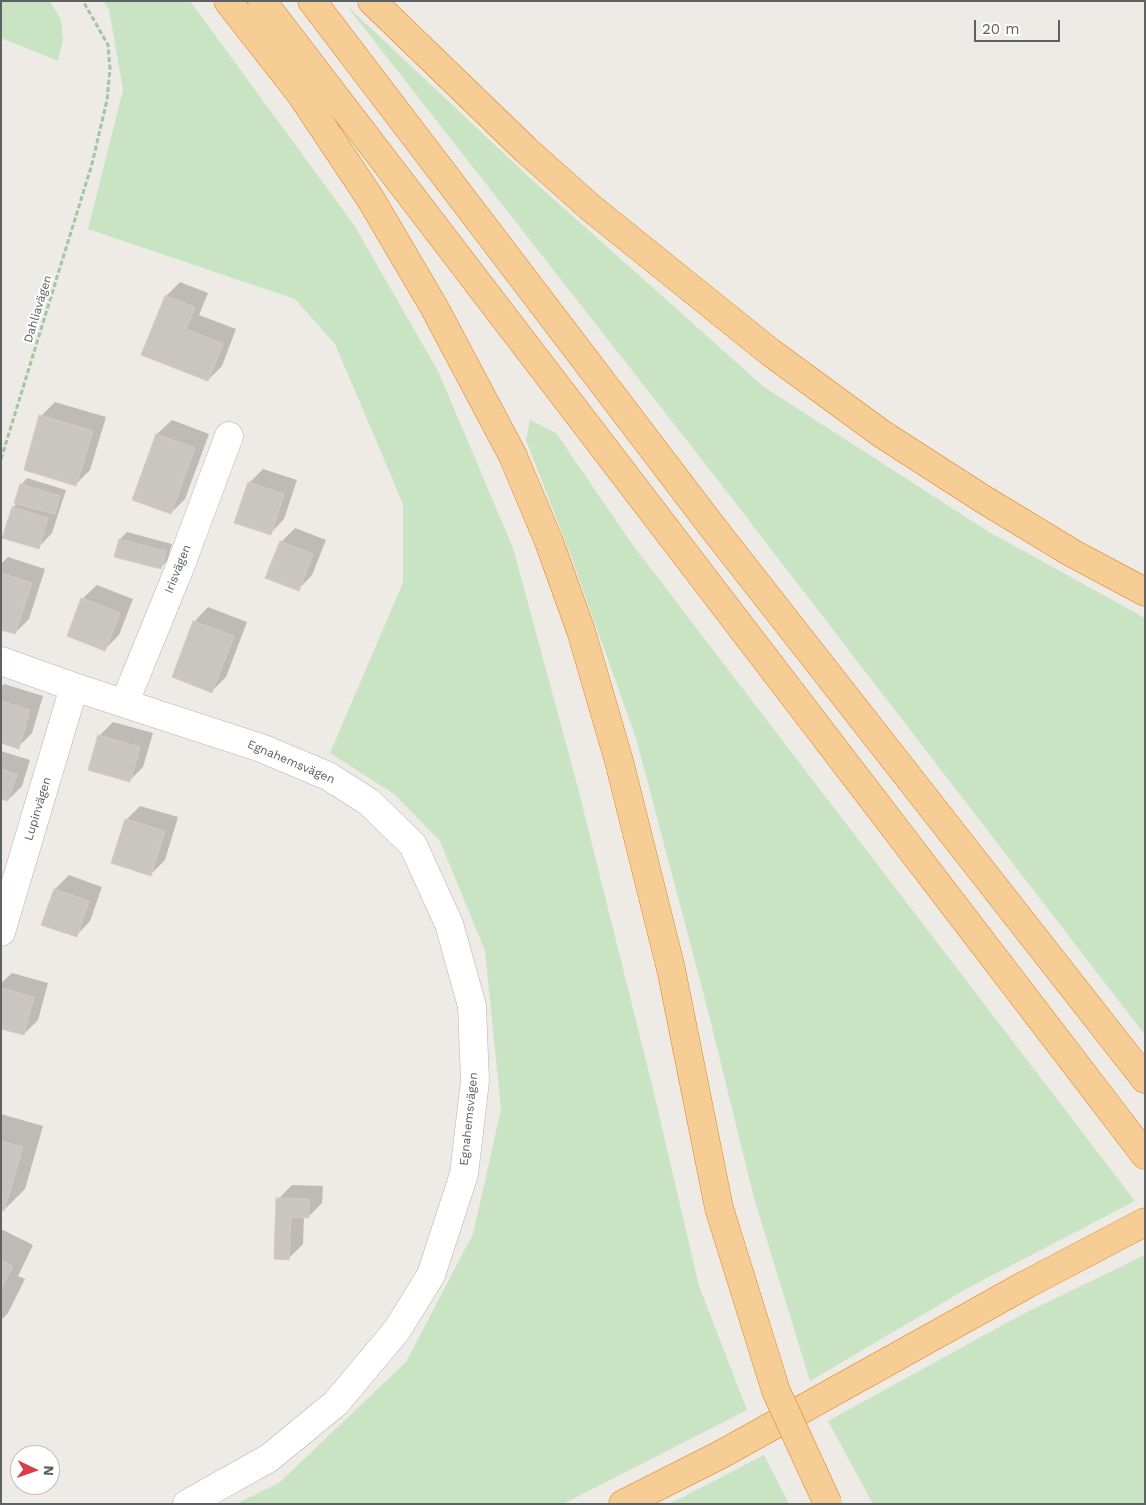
<!DOCTYPE html>
<meta charset="utf-8">
<style>
body{margin:0}
#map{position:relative;width:1146px;height:1505px;overflow:hidden;background:#eeeae5;font-family:"Work Sans",sans-serif}
canvas{display:block}
.frame{position:absolute;inset:0;border:2px solid #5c6164;pointer-events:none}
.north{position:absolute;left:10px;top:1445px;width:50px;height:50px;box-sizing:border-box;background:#fff;border:1px solid #bec0c1;border-radius:50%;rotate:93deg;font-size:14px;font-weight:700;line-height:20px;text-align:center;color:#5c6164}
.north::after{content:'';display:block;margin:auto;width:18px;height:22px;background:#dd3b49;clip-path:polygon(50% 0,100% 100%,50% 72%,0 100%)}
.scale{position:absolute;left:974px;top:20px;width:86px;height:22px;box-sizing:border-box;border:2px solid #5c6164;border-top:0;padding-left:6px;font-size:15px;line-height:18px;white-space:nowrap;color:#5c6164;-webkit-text-stroke:4px #fff;paint-order:stroke}
</style>
<div id="map">
<canvas width="1146" height="1505"></canvas>
<div class="frame"></div>
<div class="north">N</div>
<div class="scale">20 m</div>
</div>
<script>
const c = document.querySelector('canvas').getContext('2d');
c.lineJoin = 'round';
function fillPath(path, color) {
  c.fillStyle = color;
  c.fill(path, 'evenodd');
}
function toPath(rows) {
  const path = new Path2D();
  for (const r of rows) {
    path.moveTo(r[0], r[1]);
    for (let i = 2; i < r.length; i += 2) path.lineTo(r[i], r[i + 1]);
  }
  return path;
}
function strokePath(path, color, width, dash) {
  c.strokeStyle = color;
  c.lineWidth = width;
  c.lineCap = dash ? 'butt' : 'round';
  c.setLineDash(dash || []);
  c.stroke(path);
}
function drawText(font, color, halo, rows, align = 'center') {
  c.font = font + ' "Work Sans",sans-serif';
  c.lineWidth = 4;
  c.setLineDash([]);
  c.textBaseline = 'middle';
  c.strokeStyle = halo;
  c.fillStyle = color;
  for (const [text, x, y, turn = 0] of rows) {
    c.save();
    c.translate(x, y);
    c.rotate((+turn || 0) * Math.PI / 180);
    c.textAlign = isNaN(turn) ? turn : align;
    if (halo) c.strokeText(text, 0, 0);
    c.fillText(text, 0, 0);
    c.restore();
  }
}
fillPath(toPath([
 [1,1,50,1,61,20,63,40,58,61,1,38],
 [103,1,190,1,354,225,438,371,513,548,578,788,652,1085,699,1286,747,1410,563,1504,236,1504,279,1483,406,1362,473,1234,501,1109,485,951,440,841,394,794,330,753,403,583,403,504,335,344,295,299,88,229,123,90,109,9],
 [346,5,530,178,764,387,989,532,1145,618,1145,1035,717,479],
 [530,420,556,433,632,544,1135,1201,966,1289,810,1381,754,1198,707,1007,636,738,572,559,526,440],
 [1145,1255,1145,1504,873,1504,828,1421,1021,1315],
 [764,1455,789,1504,668,1504,685,1496]
]), '#c8e4c3');
fillPath(toPath([
 [180,282,208,293,199,315,236,329,222,366,208,380,166,296],
 [55,402,106,417,90,470,76,484,41,416],
 [172,420,209,434,185,499,171,513,134,499,157,434],
 [263,469,297,480,284,519,270,534,249,483],
 [27,478,66,490,52,533,38,548,13,507,18,502,21,485],
 [295,528,326,540,312,575,298,590,281,542],
 [127,532,172,544,167,561,160,568,116,556,120,539],
 [8,557,45,569,29,619,15,633,1,629,1,564],
 [97,585,133,599,119,635,105,649,82,599],
 [208,607,247,622,226,677,212,691,194,622],
 [4,684,43,696,32,733,18,747,1,742,1,687],
 [113,722,153,733,143,767,129,781,99,736],
 [1,751,30,760,22,786,8,800,1,798],
 [140,806,178,817,165,860,151,874,126,820],
 [69,875,102,887,90,921,76,936,55,889],
 [12,973,48,983,38,1020,24,1034,1,1028,1,983],
 [1,1114,43,1126,25,1189,4,1210,1,1209],
 [292,1185,323,1186,322,1203,308,1217,304,1216,303,1244,289,1258,278,1199],
 [1,1229,33,1245,18,1276,25,1279,8,1313,1,1320]
]), '#0003');
const building = toPath([
 [165,296,195,307,186,329,223,344,208,381,141,355,165,296],
 [39,415,93,431,76,486,24,470,39,415],
 [156,434,195,448,171,514,132,500,156,434],
 [248,482,284,494,271,535,234,523,248,482],
 [20,484,60,496,55,514,14,503,20,484],
 [12,507,48,518,39,549,2,538,12,507],
 [119,539,166,551,161,569,114,557,119,539],
 [280,541,313,554,299,591,265,578,280,541],
 [1,573,32,583,15,634,1,630,1,573],
 [81,598,120,613,105,651,67,636,81,598],
 [193,621,234,636,212,693,172,677,193,621],
 [1,701,30,710,19,749,1,743,1,701],
 [98,735,140,747,130,782,88,770,98,735],
 [1,769,17,774,8,801,1,799,1,769],
 [125,819,165,831,151,876,111,863,125,819],
 [54,889,89,901,77,937,41,925,54,889],
 [1,988,34,997,24,1035,1,1029,1,988],
 [1,1141,23,1147,4,1211,1,1210,1,1141],
 [276,1198,309,1199,309,1218,291,1217,289,1260,274,1259,276,1198],
 [1,1260,13,1266,1,1289,1,1260]
]);
fillPath(building, '#c9c5c1');
strokePath(building, '#d2cbc3', 1);
const minor = toPath([
 [1,661,74,687,261,748,328,776,369,802,413,845,449,924,472,1006,475,1081,464,1174,431,1275,397,1330,336,1403,269,1458,187,1504],
 [125,702,180,567,229,436],
 [1,932,74,687]
]);
const highway = toPath([
 [228,1,300,93,370,198,434,307,513,456,549,542,581,631,619,761,671,969,719,1208],
 [262,1,1145,1155],
 [312,1,714,529,1145,1079],
 [372,1,526,150,591,208,770,352,882,434,983,499,1072,553,1145,592],
 [623,1504,720,1455,1027,1284,1145,1222]
]);
strokePath(minor, '#b0b3b6', 29);
strokePath(highway, '#e37e0f', 29);
strokePath(toPath([
 [1,459,92,164,107,100,110,69,108,45,83,1]
]), '#9ec7a2', 3, [5, 2.5]);
strokePath(minor, '#fff', 28);
strokePath(highway, '#f6cd94', 28);
const highwayBridge = toPath([
 [719,1208,776,1391,828,1504]
]);
strokePath(highwayBridge, '#e37e0f', 29, []);
strokePath(highwayBridge, '#f6cd94', 28);
drawText('12px', '#5c6164', '#fff', [
 ["Dahliavägen",38,309,-73],
 ["Irisvägen",178,569,-68],
 ["Egnahemsvägen",291,762,23],
 ["Lupinvägen",38,809,-73],
 ["Egnahemsvägen",469,1119,-84]
]);
</script>
